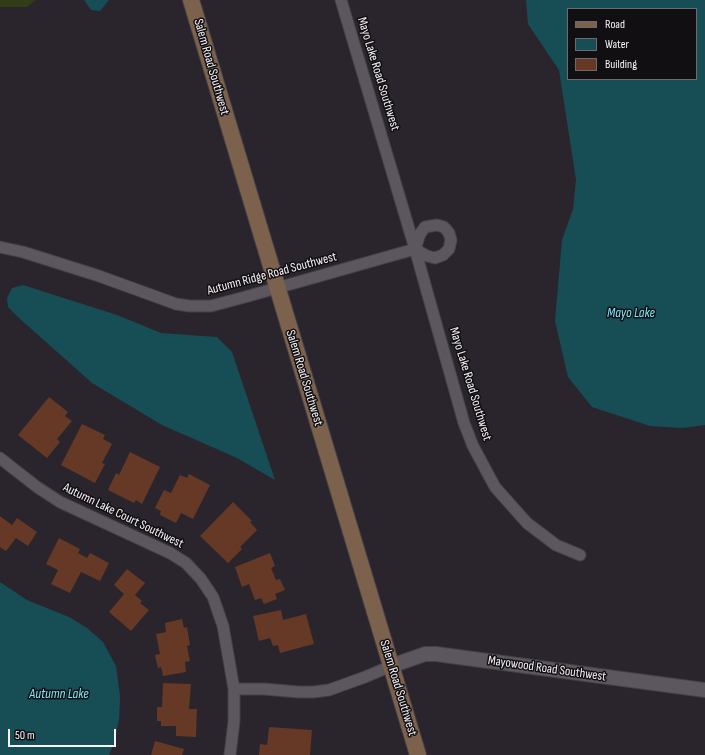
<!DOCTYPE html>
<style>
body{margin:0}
#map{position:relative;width:705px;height:755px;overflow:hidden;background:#2a252c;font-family:"Sofia Sans Condensed",sans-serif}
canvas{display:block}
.legend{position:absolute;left:567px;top:8px;width:130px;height:72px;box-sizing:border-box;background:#110f12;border:1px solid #6d6a6e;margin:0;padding:5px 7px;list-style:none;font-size:12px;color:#f6f2f7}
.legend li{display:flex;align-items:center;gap:8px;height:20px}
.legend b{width:20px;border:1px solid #6d6a6e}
.scale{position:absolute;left:8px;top:729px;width:108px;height:18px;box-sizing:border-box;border:2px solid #f6f2f7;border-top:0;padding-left:5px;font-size:12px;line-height:14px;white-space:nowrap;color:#f6f2f7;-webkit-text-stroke:3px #110f12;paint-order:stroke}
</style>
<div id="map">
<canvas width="705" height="755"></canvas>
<ul class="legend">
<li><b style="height:5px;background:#7c624c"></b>Road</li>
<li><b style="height:11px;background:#174d55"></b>Water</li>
<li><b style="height:11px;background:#653925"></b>Building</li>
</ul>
<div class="scale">50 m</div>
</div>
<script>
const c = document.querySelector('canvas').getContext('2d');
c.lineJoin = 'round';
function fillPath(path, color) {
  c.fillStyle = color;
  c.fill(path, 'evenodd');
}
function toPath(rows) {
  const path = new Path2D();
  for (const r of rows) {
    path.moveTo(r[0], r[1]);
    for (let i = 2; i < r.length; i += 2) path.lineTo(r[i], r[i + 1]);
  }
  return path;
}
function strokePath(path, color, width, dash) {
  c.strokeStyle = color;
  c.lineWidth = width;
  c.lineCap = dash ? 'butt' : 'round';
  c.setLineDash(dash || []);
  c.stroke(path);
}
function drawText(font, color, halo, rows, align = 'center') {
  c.font = font + ' "Sofia Sans Condensed",sans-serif';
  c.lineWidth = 3;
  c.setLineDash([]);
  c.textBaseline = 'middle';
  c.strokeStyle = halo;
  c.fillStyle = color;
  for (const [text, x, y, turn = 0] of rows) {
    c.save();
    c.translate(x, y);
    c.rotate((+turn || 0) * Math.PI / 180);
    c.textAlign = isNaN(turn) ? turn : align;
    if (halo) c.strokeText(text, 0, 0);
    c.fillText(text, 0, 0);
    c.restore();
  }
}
fillPath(toPath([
 [0,0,36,0,27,7,0,7]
]), '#303d17');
fillPath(toPath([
 [84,0,109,0,100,11,91,10],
 [526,0,705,0,705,425,683,428,650,426,592,407,568,377,555,321,562,240,573,209,576,180,559,70,528,24],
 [568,9,696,9,696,79,568,79],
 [23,285,117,315,161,333,217,337,232,352,275,480,237,458,162,425,92,383,19,318,8,307,7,298,12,288],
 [0,582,27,600,69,617,87,628,103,642,116,666,120,696,119,720,114,743,109,755,0,755]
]), '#174d55');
fillPath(toPath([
 [49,397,68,412,65,416,72,421,57,439,60,442,47,458,18,435],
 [82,424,105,435,103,439,112,444,102,463,105,464,95,483,61,465],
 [130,452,160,467,142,504,136,500,134,503,108,490,116,473,119,475],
 [189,474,210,485,193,519,181,513,176,523,160,515,161,511,155,508,164,490,171,493,180,475,187,478],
 [233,502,252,521,250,522,257,530,240,547,242,549,228,563,200,536],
 [0,516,12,525,17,518,37,532,28,546,16,538,6,551,0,547],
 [59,538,80,549,78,553,87,558,90,553,109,563,100,581,81,572,70,593,51,584,58,570,46,564],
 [270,553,275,566,271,568,276,580,280,579,285,590,275,594,277,599,264,604,261,598,255,600,249,584,242,587,235,567],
 [127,569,145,583,135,595,142,601,140,603,149,610,131,631,109,612,124,594,114,585],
 [281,610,283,620,306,614,314,644,280,653,278,645,273,646,270,638,259,641,253,616],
 [182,619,184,628,187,627,190,645,187,646,190,661,185,662,186,672,163,676,161,667,158,668,155,655,160,654,156,634,166,632,165,623],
 [163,683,191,684,189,709,197,709,196,737,176,736,176,726,161,726,161,721,157,721,157,707,162,707],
 [269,727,312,730,310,755,259,755,260,744,267,745],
 [155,741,184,749,182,755,151,755]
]), '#653925');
const minor = toPath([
 [341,0,415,249,464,423,473,446,495,487,527,523,556,545,580,555],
 [437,225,444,227,449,233,451,240,449,249,443,255,435,258,427,256,415,249,420,234,425,227,437,225],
 [0,247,23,252,99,276,176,304,190,306,211,306,245,297,415,249],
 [0,458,37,487,60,502,170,553,186,563,201,579,213,597,223,626,234,689,234,721,230,755],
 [234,689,264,689,299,692,313,692,329,690,365,677,391,666]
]);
const tertiary = toPath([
 [391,666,425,654,436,654,705,690]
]);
const secondary = toPath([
 [191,0,418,755]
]);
strokePath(minor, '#454047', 13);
strokePath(tertiary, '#454047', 16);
strokePath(secondary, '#454047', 18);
strokePath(minor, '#5c565e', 11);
strokePath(tertiary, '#5c565e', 14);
strokePath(secondary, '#7c624c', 16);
drawText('13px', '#f6f2f7', '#110f12', [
 ["Salem Road Southwest",211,67,74],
 ["Mayo Lake Road Southwest",378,74,73],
 ["Autumn Ridge Road Southwest",272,274,-15],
 ["Salem Road Southwest",304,378,73],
 ["Mayo Lake Road Southwest",470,384,73],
 ["Autumn Lake Court Southwest",123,516,26],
 ["Mayowood Road Southwest",547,669,8],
 ["Salem Road Southwest",398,688,73]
]);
drawText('italic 14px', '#7de6f9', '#110f12', [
 ["Mayo Lake",631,313],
 ["Autumn Lake",59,694]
]);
</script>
